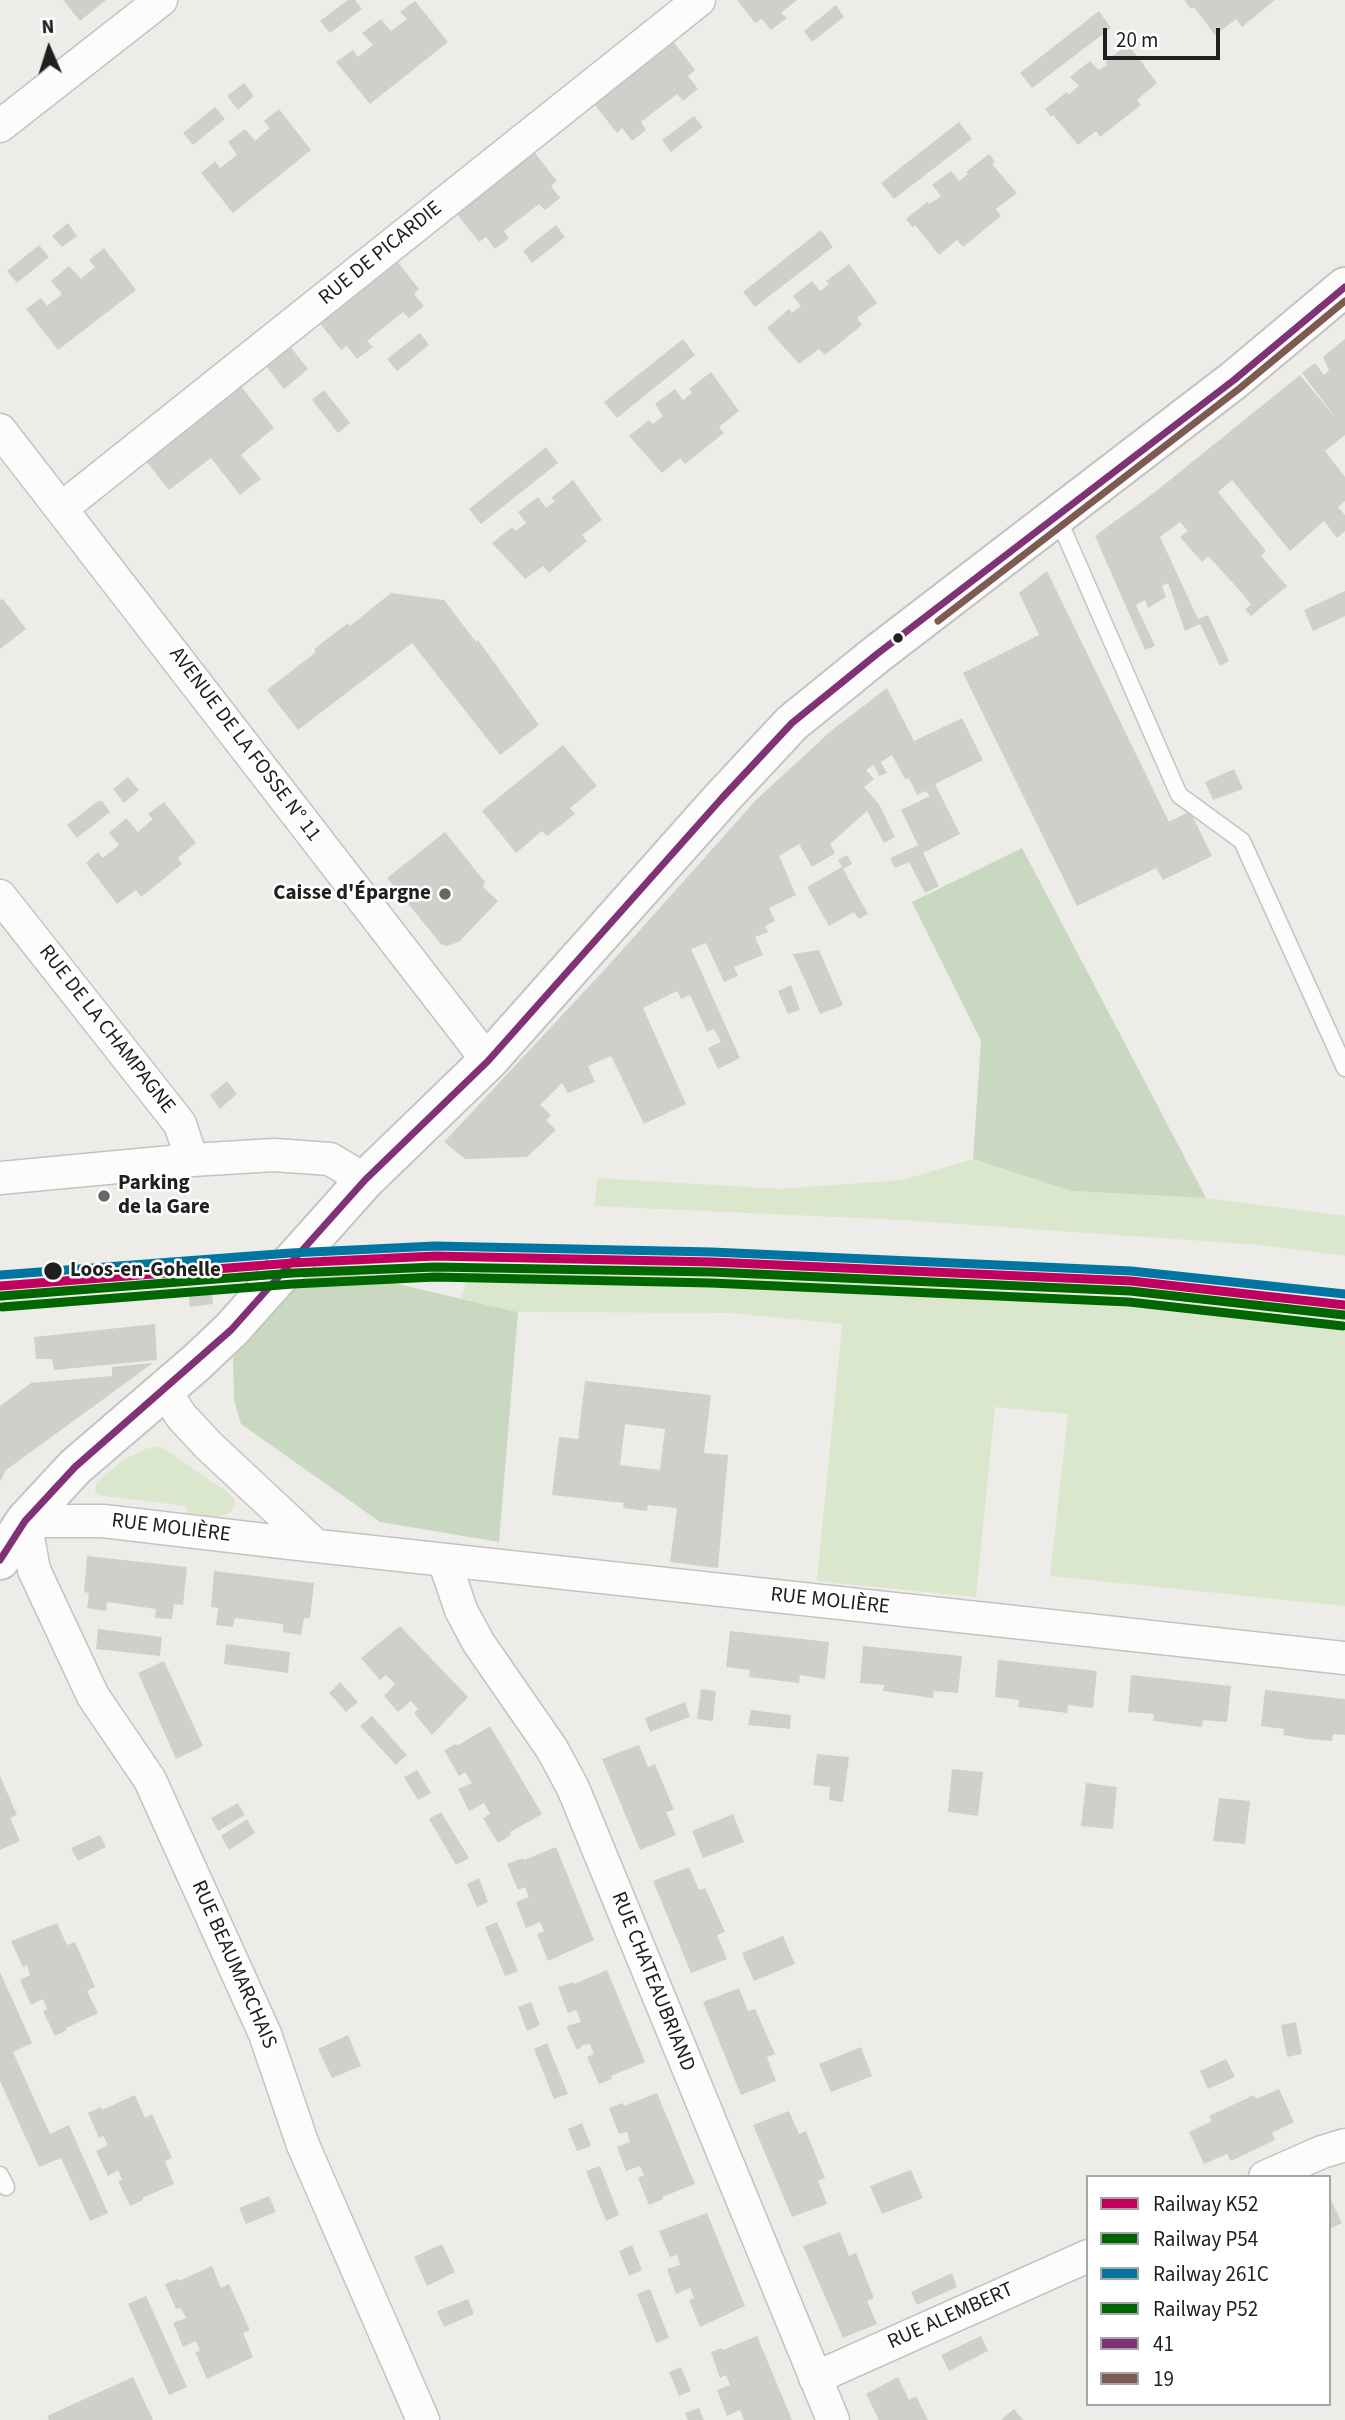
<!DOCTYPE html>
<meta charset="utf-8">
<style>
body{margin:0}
#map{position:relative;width:1345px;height:2420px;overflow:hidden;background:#eeece9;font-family:"Source Sans 3",sans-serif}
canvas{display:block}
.legend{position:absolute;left:1086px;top:2175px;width:245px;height:231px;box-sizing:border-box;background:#fff;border:2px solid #a6a6a6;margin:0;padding:9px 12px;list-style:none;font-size:21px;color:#202020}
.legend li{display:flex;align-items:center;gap:14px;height:35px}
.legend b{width:35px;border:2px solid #a6a6a6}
.north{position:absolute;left:14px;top:14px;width:70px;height:70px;-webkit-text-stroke:5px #fff;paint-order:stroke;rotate:357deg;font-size:19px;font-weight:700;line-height:28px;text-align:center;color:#202020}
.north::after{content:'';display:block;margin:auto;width:24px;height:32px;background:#202020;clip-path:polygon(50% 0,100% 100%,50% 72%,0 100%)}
.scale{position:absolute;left:1103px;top:28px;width:117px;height:32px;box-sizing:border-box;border:4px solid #202020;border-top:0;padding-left:9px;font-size:21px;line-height:24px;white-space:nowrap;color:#202020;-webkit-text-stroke:5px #fff;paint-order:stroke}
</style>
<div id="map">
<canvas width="1345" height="2420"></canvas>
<ul class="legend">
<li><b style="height:9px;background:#bf005f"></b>Railway K52</li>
<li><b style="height:9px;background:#060"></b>Railway P54</li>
<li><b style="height:9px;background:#0075a1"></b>Railway 261C</li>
<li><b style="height:9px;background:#060"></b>Railway P52</li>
<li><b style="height:9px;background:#7f3376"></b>41</li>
<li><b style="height:9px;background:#7d5a52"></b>19</li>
</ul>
<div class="north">N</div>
<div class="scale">20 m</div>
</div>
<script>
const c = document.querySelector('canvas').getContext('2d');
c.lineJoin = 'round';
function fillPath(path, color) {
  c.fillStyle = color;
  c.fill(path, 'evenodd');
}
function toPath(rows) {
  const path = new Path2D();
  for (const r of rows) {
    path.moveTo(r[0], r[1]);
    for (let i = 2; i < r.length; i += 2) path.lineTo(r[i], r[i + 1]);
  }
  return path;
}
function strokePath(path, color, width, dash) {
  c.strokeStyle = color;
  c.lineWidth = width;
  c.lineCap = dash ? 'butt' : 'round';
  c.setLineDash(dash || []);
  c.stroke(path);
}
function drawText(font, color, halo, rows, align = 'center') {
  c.font = font + ' "Source Sans 3",sans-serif';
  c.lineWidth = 5;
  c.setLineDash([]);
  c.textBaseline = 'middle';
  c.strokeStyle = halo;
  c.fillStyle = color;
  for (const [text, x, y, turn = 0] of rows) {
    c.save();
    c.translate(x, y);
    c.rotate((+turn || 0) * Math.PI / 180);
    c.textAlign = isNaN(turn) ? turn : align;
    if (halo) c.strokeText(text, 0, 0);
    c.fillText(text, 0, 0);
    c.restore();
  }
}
fillPath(toPath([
 [973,1159,1071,1191,1206,1198,1345,1216,1345,1256,1260,1245,902,1220,594,1206,598,1178,781,1189,902,1180],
 [472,1270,729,1274,1131,1300,1345,1325,1345,1606,1050,1576,1068,1414,995,1407,976,1597,817,1581,842,1324,731,1313,518,1312,461,1298],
 [160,1446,227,1492,234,1499,235,1506,228,1514,212,1517,192,1516,184,1506,98,1495,95,1491,96,1483,123,1460,145,1449]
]), '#dae7cc');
fillPath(toPath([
 [1022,848,1058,916,1206,1198,1071,1191,973,1159,981,1041,912,902],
 [333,1269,518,1312,499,1542,380,1522,241,1424,234,1400,233,1358,308,1270]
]), '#c9d9c1');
fillPath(toPath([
 [63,0,106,0,80,21],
 [348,0,355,0,362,9,330,33,320,21],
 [737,0,797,0,781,13,787,18,771,30,762,19,755,23],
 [1184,0,1275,0,1242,27,1236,19,1215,35,1194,7,1191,9],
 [415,1,448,42,370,104,336,62,353,50,358,57,373,45,362,33,381,19,391,31,407,19,400,12],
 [836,5,844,17,812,42,804,31],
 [1099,11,1111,28,1032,88,1020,73],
 [673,41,695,70,688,76,698,89,683,101,677,94,641,122,646,130,632,141,622,128,617,133,594,104],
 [1128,44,1157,83,1137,100,1141,105,1100,137,1096,131,1078,145,1053,115,1051,117,1045,109,1067,92,1068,95,1079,86,1070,77,1090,61,1099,70,1107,65,1105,62],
 [244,83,254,96,238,110,227,96],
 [215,107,225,119,193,145,183,133],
 [279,109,311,150,233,213,201,173,215,161,220,168,237,155,228,142,245,129,255,141,270,128,264,121],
 [694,116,703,127,671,152,662,140],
 [959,122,972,139,894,199,881,183],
 [534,152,557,181,551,186,560,198,545,210,539,204,504,231,509,238,495,249,486,237,479,242,456,213],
 [989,154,995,162,992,164,1017,193,996,209,1001,216,963,247,957,240,939,255,915,225,913,228,906,219,927,202,929,204,941,196,932,185,951,171,959,181,968,174,966,172],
 [68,223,77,236,62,247,52,236],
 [556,225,565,237,532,263,523,251],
 [821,230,833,247,755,307,743,292],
 [39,245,49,257,17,283,7,271],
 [104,248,136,290,58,350,26,309,41,298,47,306,62,294,51,281,69,266,81,279,95,267,89,260],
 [397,261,419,289,414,294,424,306,409,318,403,312,367,341,373,347,357,359,347,346,341,350,319,322],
 [849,264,877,303,857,318,862,325,825,355,819,349,799,364,767,328,789,309,792,313,801,306,793,296,812,281,820,291,829,284,826,281],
 [420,333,429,345,397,371,387,359],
 [683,339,695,355,617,418,604,402],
 [1345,339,1345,435,1325,451,1345,477,1345,501,1338,507,1345,515,1345,531,1337,538,1324,521,1290,551,1232,480,1218,492,1266,551,1261,556,1287,586,1251,616,1245,609,1251,605,1242,593,1208,556,1202,562,1180,537,1188,531,1180,522,1160,537,1198,619,1208,615,1229,661,1220,666,1200,624,1185,631,1168,583,1162,586,1166,597,1158,602,1148,608,1145,600,1136,605,1155,646,1145,650,1095,536,1155,492,1300,375,1338,421,1302,373,1315,363,1324,375,1329,370,1323,357],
 [289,345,308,369,284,389,265,365],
 [711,372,739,411,719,427,724,433,685,464,680,458,662,473,629,436,649,420,653,424,663,416,655,404,675,389,683,400,692,393,689,389],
 [240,385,274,428,241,455,261,479,240,495,211,458,169,490,146,461],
 [324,390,350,423,338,433,312,400],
 [546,447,558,463,481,524,469,509],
 [573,480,602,520,582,535,587,541,549,573,543,566,525,579,492,543,512,527,516,531,526,523,518,512,538,497,546,508,555,501,551,498],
 [1047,571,1169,822,1190,811,1212,856,1163,880,1156,868,1077,906,963,673,1039,635,1019,593],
 [1345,591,1345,616,1313,631,1304,610],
 [391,593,444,600,476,642,478,640,539,725,500,755,412,643,298,730,267,690,316,652,314,649,348,623,350,626],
 [3,599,26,629,0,649,0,600],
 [887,688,914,741,962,718,983,760,935,784,960,834,923,853,939,886,925,893,909,862,895,868,890,858,918,845,901,810,930,796,926,791,917,795,909,778,905,779,892,755,881,762,887,773,879,776,874,765,866,770,874,779,864,787,879,804,895,837,884,843,867,811,830,844,835,853,812,867,799,844,779,856,796,895,769,908,775,921,765,926,768,932,755,937,763,955,734,967,738,976,724,982,706,943,691,949,740,1058,718,1069,708,1048,721,1042,714,1029,707,1032,690,995,681,999,677,991,643,1008,686,1104,644,1124,611,1056,588,1066,595,1082,568,1093,562,1083,540,1105,551,1115,546,1120,556,1130,527,1157,465,1159,444,1142,607,967,756,800,832,730],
 [563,745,597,786,570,808,575,814,547,836,542,831,516,853,482,811],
 [1234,769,1243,789,1213,800,1205,782],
 [128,777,139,790,124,803,113,789],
 [98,801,102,801,110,812,77,838,67,825],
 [164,802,196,843,178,858,182,864,141,897,136,890,117,904,86,863,98,852,103,858,119,845,109,833,126,818,138,832,153,819,148,814],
 [445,832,485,882,483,887,498,901,459,942,446,946,441,944,387,878],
 [847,855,852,864,843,869,868,914,859,919,854,912,829,926,807,887,842,867,838,860],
 [819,950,843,1005,820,1014,793,954],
 [791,985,800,1010,788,1014,778,991],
 [227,1081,237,1094,220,1109,210,1095],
 [212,1294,213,1304,190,1307,189,1296],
 [155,1324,157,1360,54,1370,52,1359,36,1359,34,1337],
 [153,1363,6,1470,0,1482,0,1406,31,1383,112,1376,112,1367],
 [585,1381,711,1395,704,1453,728,1455,718,1568,670,1562,677,1508,648,1505,647,1511,623,1508,624,1503,552,1495,559,1437,578,1439],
 [625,1424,665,1429,660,1470,620,1465],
 [87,1556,187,1567,183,1605,174,1604,172,1619,155,1618,156,1609,107,1602,106,1611,87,1608,89,1593,84,1592],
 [214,1571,314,1583,310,1618,304,1618,301,1635,283,1632,283,1624,235,1618,233,1627,216,1625,218,1608,211,1607],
 [400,1626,468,1697,432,1735,414,1713,418,1709,411,1701,398,1712,384,1696,395,1684,386,1675,380,1680,361,1658],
 [98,1629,162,1637,160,1656,96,1649],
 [730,1631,829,1642,825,1679,800,1675,799,1683,749,1677,750,1670,726,1667],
 [226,1644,290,1652,288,1673,224,1664],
 [863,1646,962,1656,958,1693,934,1691,933,1698,883,1691,884,1685,860,1683],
 [998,1660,1097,1671,1093,1708,1068,1705,1067,1713,1018,1707,1019,1700,995,1697],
 [164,1661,203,1746,176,1759,138,1673],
 [1131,1675,1231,1686,1227,1722,1203,1720,1202,1727,1153,1721,1154,1714,1128,1712],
 [340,1682,358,1702,346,1712,329,1693],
 [701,1689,716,1691,713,1721,697,1719],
 [1265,1690,1345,1699,1345,1735,1333,1734,1332,1741,1308,1739,1283,1735,1284,1729,1261,1726],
 [685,1702,690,1717,650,1732,645,1718],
 [751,1710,791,1715,790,1729,748,1725],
 [372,1716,407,1755,396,1765,360,1726],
 [490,1726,542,1814,510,1832,511,1835,498,1843,483,1818,490,1814,484,1803,469,1811,458,1789,472,1783,465,1772,459,1776,444,1750,456,1744,457,1746],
 [639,1745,648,1767,655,1764,674,1810,666,1812,676,1835,640,1850,602,1759],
 [817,1754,849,1757,843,1802,829,1800,830,1787,813,1785],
 [952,1769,983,1772,978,1816,948,1812],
 [417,1770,431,1793,418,1800,404,1777],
 [0,1776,17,1815,10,1818,20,1841,0,1850],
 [1086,1783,1117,1787,1113,1829,1081,1826],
 [1219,1798,1250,1801,1245,1844,1213,1841],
 [238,1803,245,1815,218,1831,211,1818],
 [441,1812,469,1858,456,1865,429,1819],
 [733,1814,744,1842,703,1858,692,1831],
 [247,1819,255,1833,229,1850,221,1836],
 [100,1835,106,1847,78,1861,71,1848],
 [556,1847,594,1940,548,1961,537,1934,544,1931,540,1922,526,1928,516,1902,529,1897,525,1887,518,1890,507,1864,523,1858,524,1860],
 [689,1867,699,1890,705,1888,725,1932,717,1935,727,1959,691,1973,653,1881],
 [479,1878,488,1902,477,1907,467,1884],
 [497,1922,518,1971,505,1976,485,1927],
 [57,1923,67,1945,75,1942,95,1987,87,1991,98,2013,66,2028,67,2030,55,2036,43,2011,47,2009,43,1999,31,2005,20,1980,30,1975,27,1965,23,1967,11,1941],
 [783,1936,795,1964,754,1981,742,1953],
 [607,1970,645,2062,611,2076,612,2079,599,2084,587,2057,594,2054,590,2044,583,2045,577,2050,567,2028,567,2026,581,2022,576,2010,568,2013,558,1987,573,1982,574,1984],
 [0,1972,32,2043,13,2052,50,2134,69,2125,108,2213,90,2221,61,2158,39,2167,0,2081],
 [739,1988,748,2011,755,2009,775,2054,767,2057,776,2081,741,2095,703,2002],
 [531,2002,540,2025,527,2031,518,2007],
 [1296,2022,1302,2054,1287,2057,1281,2025],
 [348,2035,361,2066,332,2078,318,2049],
 [547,2043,568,2094,554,2099,534,2049],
 [861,2047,872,2076,831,2092,819,2064],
 [1226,2059,1235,2077,1208,2089,1200,2071],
 [1279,2089,1294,2122,1272,2133,1275,2140,1231,2161,1227,2154,1204,2164,1189,2132,1212,2121,1209,2116,1254,2095,1256,2099],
 [657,2093,695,2184,662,2197,663,2199,649,2205,638,2178,644,2175,640,2166,626,2171,617,2147,630,2142,627,2132,619,2134,609,2108,623,2103,624,2106],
 [135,2095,145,2118,152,2114,172,2158,165,2161,174,2184,142,2198,143,2200,130,2206,118,2181,122,2180,118,2170,108,2176,96,2151,108,2145,103,2136,99,2138,88,2113,101,2107,102,2110],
 [789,2111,799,2134,806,2131,815,2154,825,2178,818,2181,827,2204,792,2217,753,2125],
 [582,2123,591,2146,577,2151,568,2129],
 [600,2166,619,2215,606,2221,586,2171],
 [911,2170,923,2198,882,2214,870,2186],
 [269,2196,276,2212,246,2224,239,2208],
 [1329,2196,1342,2223,1329,2229],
 [707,2213,745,2306,700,2327,689,2300,694,2298,690,2288,676,2294,667,2269,680,2265,677,2255,670,2257,659,2231],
 [840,2232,849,2256,856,2253,874,2298,867,2301,877,2324,843,2338,803,2246],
 [442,2244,455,2272,427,2286,414,2257],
 [632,2245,642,2270,629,2276,619,2251],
 [212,2266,221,2288,229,2284,250,2330,243,2333,253,2357,207,2379,195,2352,200,2351,196,2341,183,2347,173,2323,186,2318,181,2308,176,2309,165,2284,178,2279,179,2281],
 [952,2273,957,2287,917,2305,911,2292],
 [650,2289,669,2338,656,2343,637,2294],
 [146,2296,187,2387,169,2395,128,2304],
 [468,2299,474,2314,444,2327,437,2311],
 [757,2336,792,2420,744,2420,740,2410,727,2416,717,2390,730,2385,726,2375,720,2378,711,2352,722,2348,723,2350],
 [981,2336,988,2351,949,2371,941,2355],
 [681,2367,691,2391,679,2396,669,2372],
 [133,2377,153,2420,49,2420,47,2416],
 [898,2377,909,2400,916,2396,928,2420,879,2420,866,2394],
 [699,2408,704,2420,688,2420,685,2413],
 [1014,2409,1023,2420,1001,2420]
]), '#d1cfcc');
const service = toPath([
 [1057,516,1179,795,1242,841,1345,1068],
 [0,2175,6,2187]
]);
const minor = toPath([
 [0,126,161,0],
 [0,430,488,1061],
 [62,508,699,0],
 [0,896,180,1124,192,1160,274,1155,330,1159,365,1180],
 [0,1178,192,1160],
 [163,1389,182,1417,208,1445,315,1545],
 [444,1560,461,1610,478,1642,552,1749,573,1788,833,2420],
 [1265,2177,1322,2152,1345,2145],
 [815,2378,1088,2256],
 [423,2420,303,2145,265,2034,150,1780,93,1696,34,1570,25,1521,103,1521,290,1543,1345,1658]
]);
const tertiary = toPath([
 [0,1560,25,1521,75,1467,196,1363,231,1330,365,1180,488,1061,722,798,792,723,877,654,1234,380,1345,287]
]);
strokePath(service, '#c4c3c1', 19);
strokePath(minor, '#c4c3c1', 35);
strokePath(tertiary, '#c4c3c1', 42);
strokePath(service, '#fcfcfc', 16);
strokePath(minor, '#fcfcfc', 32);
strokePath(tertiary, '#fcfcfc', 38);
strokePath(toPath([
 [0,1560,25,1521,75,1467,231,1330,365,1180,488,1061,722,798,792,723,877,654,1234,380,1345,287]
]), '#7f3376', 7);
strokePath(toPath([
 [938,621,1240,388,1345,301]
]), '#7d5a52', 7);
strokePath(toPath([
 [0,1286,292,1263,435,1256,712,1262,1131,1281,1345,1305]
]), '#bf005f', 9);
strokePath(toPath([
 [1,1296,293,1273,435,1267,712,1272,1130,1291,1344,1315]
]), '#060', 9);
strokePath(toPath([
 [0,1275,291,1253,435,1246,712,1252,1131,1271,1345,1294]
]), '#0075a1', 9);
strokePath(toPath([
 [2,1307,293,1284,435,1277,711,1283,1129,1302,1343,1326]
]), '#060', 9);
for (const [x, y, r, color] of [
 [898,638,6,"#202020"],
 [445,894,7,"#686766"],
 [104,1196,7,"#686766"],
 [53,1271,10,"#202020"]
]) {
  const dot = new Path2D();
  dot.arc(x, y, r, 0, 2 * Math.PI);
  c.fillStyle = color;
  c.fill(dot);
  strokePath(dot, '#fff', 2.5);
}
drawText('21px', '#202020', '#fff', [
 ["RUE DE PICARDIE",381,254,-39],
 ["AVENUE DE LA FOSSE N° 11",244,745,53],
 ["RUE DE LA CHAMPAGNE",106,1030,52],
 ["RUE MOLIÈRE",171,1529,7],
 ["RUE MOLIÈRE",830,1602,6],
 ["RUE BEAUMARCHAIS",233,1965,66],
 ["RUE CHATEAUBRIAND",652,1982,68],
 ["RUE ALEMBERT",951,2317,-24]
]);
drawText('bold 21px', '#202020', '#fff', [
 ["Caisse d'Épargne",431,894],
 ["Parking",118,1184,"left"],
 ["de la Gare",118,1208,"left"]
], 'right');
drawText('bold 21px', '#202020', '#fff', [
 ["Loos-en-Gohelle",70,1271]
], 'left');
</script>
